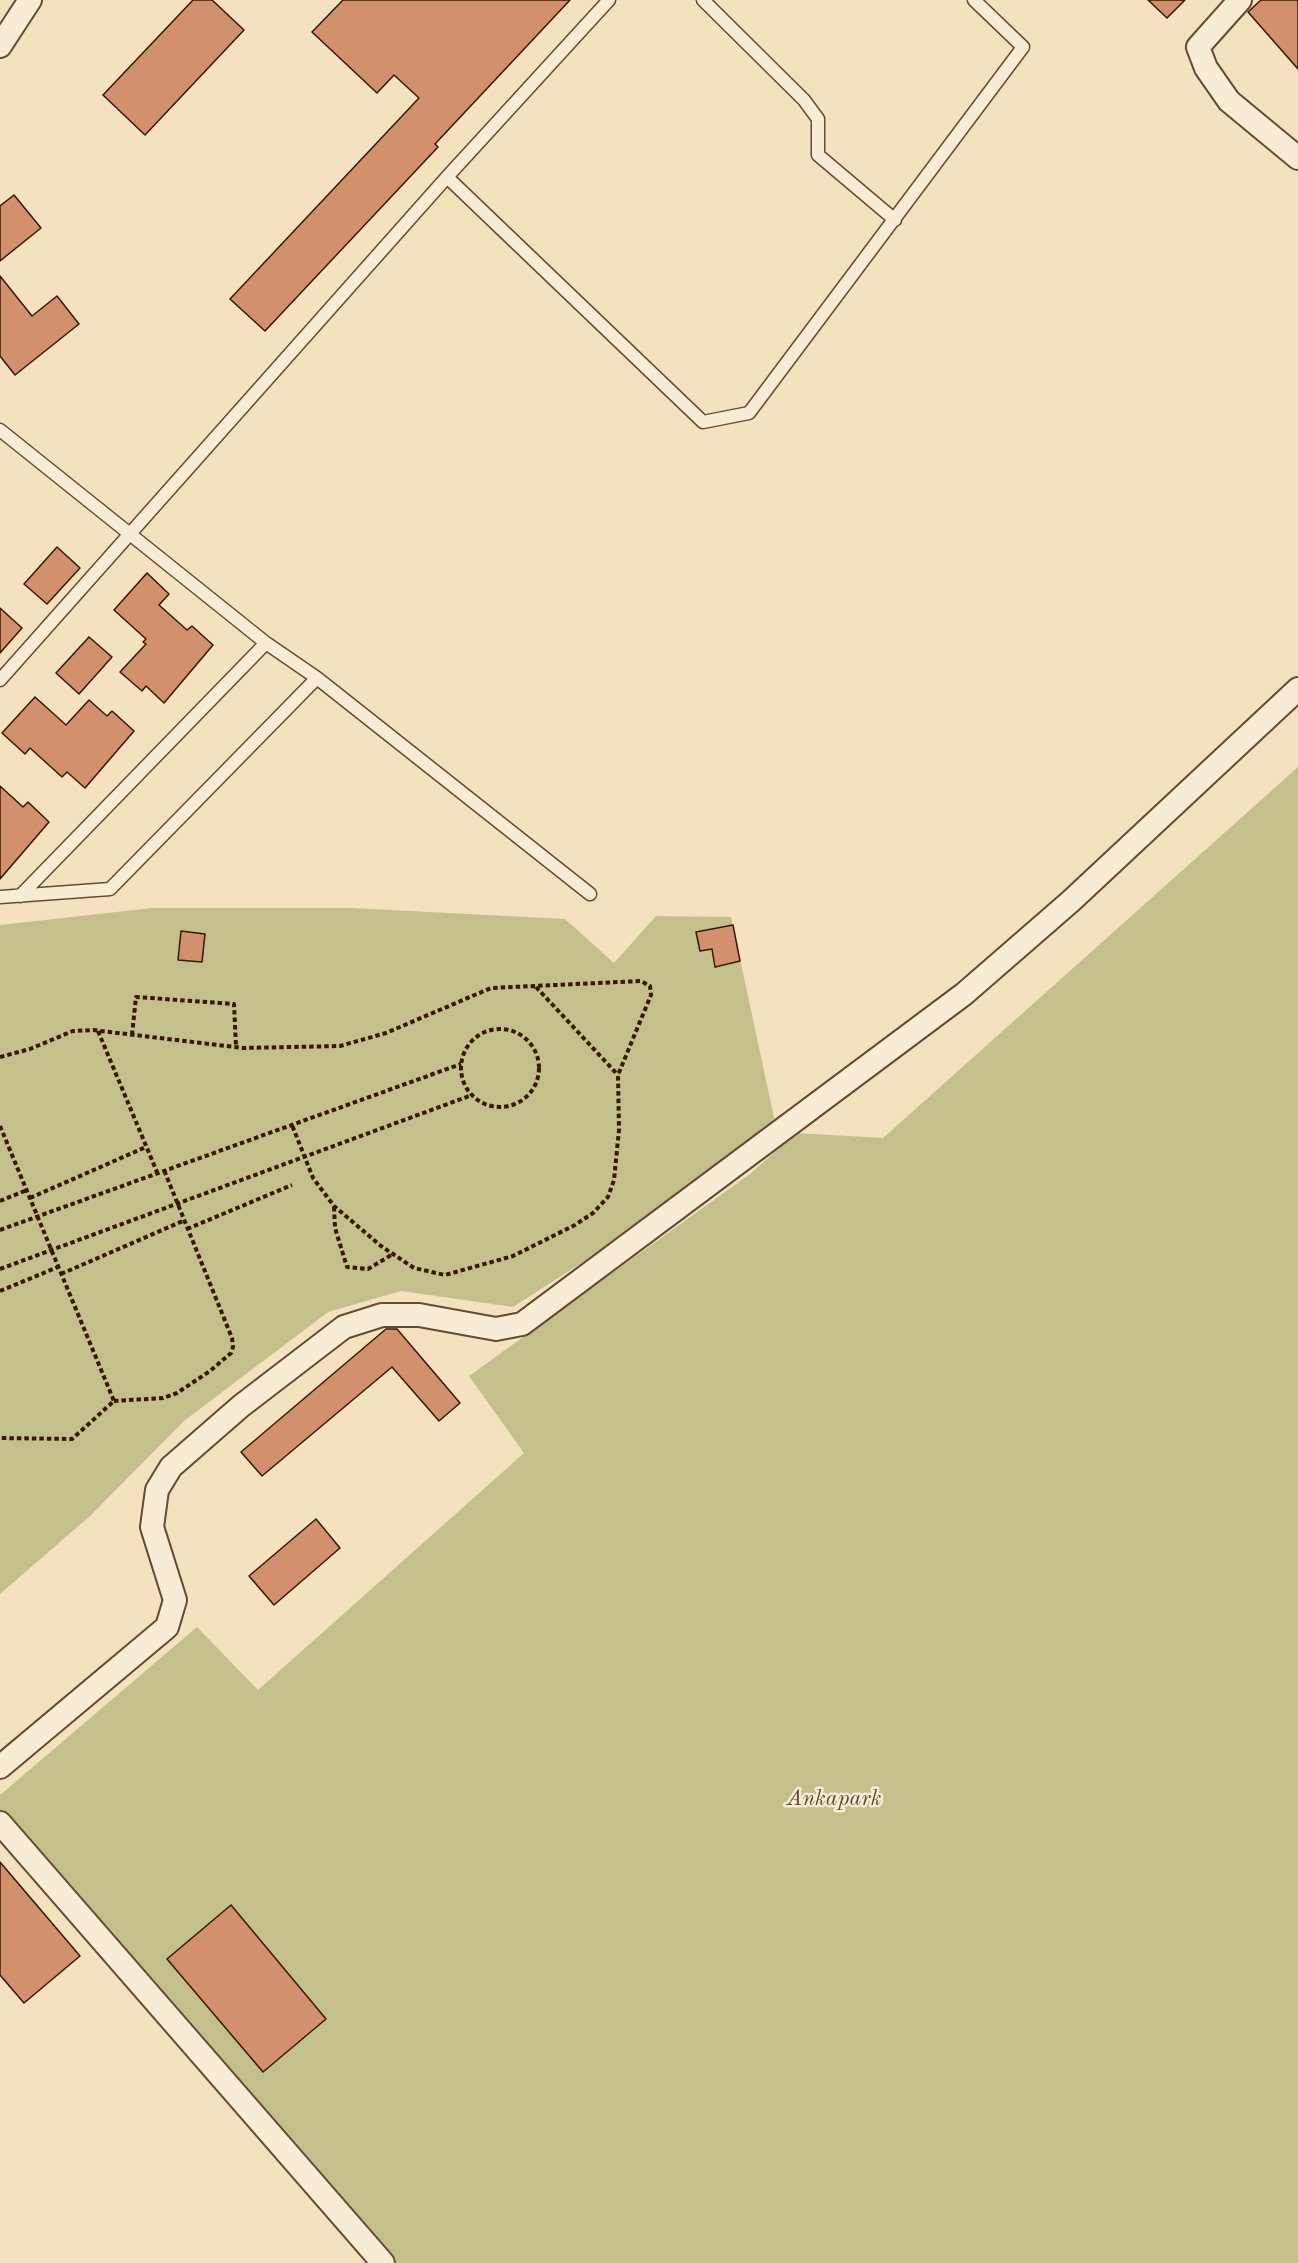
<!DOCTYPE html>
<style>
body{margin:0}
canvas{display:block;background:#f4e1be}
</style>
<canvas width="1298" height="2263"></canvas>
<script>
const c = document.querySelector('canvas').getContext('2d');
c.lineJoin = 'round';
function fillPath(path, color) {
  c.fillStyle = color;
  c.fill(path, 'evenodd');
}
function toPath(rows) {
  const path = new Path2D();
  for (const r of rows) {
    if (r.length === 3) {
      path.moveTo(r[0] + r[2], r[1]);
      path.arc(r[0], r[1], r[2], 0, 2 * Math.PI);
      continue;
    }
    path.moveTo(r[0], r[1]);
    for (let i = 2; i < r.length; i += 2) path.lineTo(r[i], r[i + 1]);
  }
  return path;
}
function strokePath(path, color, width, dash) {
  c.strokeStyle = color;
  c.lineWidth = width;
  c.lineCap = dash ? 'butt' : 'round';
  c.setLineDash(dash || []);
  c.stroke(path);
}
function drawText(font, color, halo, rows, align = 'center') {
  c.font = font + ' "Old Standard TT",serif';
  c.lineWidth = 5;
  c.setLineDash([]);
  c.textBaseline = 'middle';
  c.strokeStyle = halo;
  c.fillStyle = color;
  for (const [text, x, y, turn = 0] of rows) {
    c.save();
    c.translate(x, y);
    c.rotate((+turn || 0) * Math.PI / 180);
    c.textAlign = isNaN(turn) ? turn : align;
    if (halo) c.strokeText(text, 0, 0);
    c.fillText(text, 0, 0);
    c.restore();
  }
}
fillPath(toPath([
 [1298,767,1298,2263,392,2263,0,1834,0,1795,197,1627,258,1690,524,1453,469,1376,750,1174,796,1133,883,1138],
 [152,908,352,908,565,919,614,963,656,916,731,917,775,1122,586,1260,513,1307,401,1291,328,1312,184,1421,90,1516,0,1594,0,925]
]), '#c4c08c');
const building = toPath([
 [193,0,212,0,244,30,145,135,103,95,193,0],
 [343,0,570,0,435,144,438,147,265,331,230,299,419,98,394,75,377,93,312,32,343,0],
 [1148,0,1185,0,1167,18,1148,0],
 [1261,0,1298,0,1298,69,1248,12,1261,0],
 [14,195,41,228,0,261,0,206,14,195],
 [0,276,32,316,57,296,79,324,15,375,0,356,0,276],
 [57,547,80,568,47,604,24,584,57,547],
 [147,573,169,594,159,605,187,630,192,626,213,645,164,703,146,686,142,691,120,672,146,644,143,642,146,639,114,610,147,573],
 [0,608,22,628,0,653,0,608],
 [89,637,112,657,79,694,56,673,89,637],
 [35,697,66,725,89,700,107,716,112,711,134,731,85,788,67,772,62,777,30,748,25,754,2,733,35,697],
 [0,786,23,807,28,802,49,822,0,879,0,786],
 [733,925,740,961,715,967,712,949,700,951,696,932,733,925],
 [181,931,205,934,202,962,178,960,181,931],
 [386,1329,397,1329,460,1403,439,1421,392,1367,262,1476,241,1452,386,1329],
 [316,1519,340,1548,274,1605,249,1576,316,1519],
 [0,1862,80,1956,24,2003,0,1975,0,1862],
 [231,1905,326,2019,263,2072,167,1959,231,1905]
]);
fillPath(building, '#d3906c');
strokePath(building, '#381804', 1.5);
const service = toPath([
 [703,0,804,100,818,119,818,155,895,220],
 [447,177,703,422,749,413,1023,47,974,0],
 [0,430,266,643,317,678,590,894],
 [0,680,447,177,609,0],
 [20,896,266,643],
 [0,897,110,889,317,678]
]);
const minor = toPath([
 [1240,0,1198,47,1206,68,1229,101,1298,158],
 [0,46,30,0],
 [0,1767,167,1627,175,1600,152,1527,157,1490,171,1467,241,1406,344,1327,382,1315,419,1315,496,1329,522,1324,964,994,1071,901,1298,689],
 [0,1823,383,2263]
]);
strokePath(service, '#674a32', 15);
strokePath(minor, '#674a32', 26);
strokePath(toPath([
 [536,987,618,1075],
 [500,1068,39],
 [98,1031,157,1172],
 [132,1035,136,997,234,1004,236,1046],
 [0,1057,30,1049,73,1031,93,1030,243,1048,340,1046,386,1033,491,988,641,981,650,986,651,995,618,1075,619,1130,614,1180,608,1197,593,1213,575,1225,513,1256,445,1275,414,1268,381,1246,334,1206,313,1178,292,1125],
 [0,1126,114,1401,72,1439,0,1438],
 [30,1198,146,1147],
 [0,1201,27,1190],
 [334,1207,335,1228,347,1267,368,1269,393,1254],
 [187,1229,292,1185],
 [0,1230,461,1064],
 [0,1269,472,1095],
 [61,1274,183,1221],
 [0,1291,58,1267],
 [114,1401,163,1398,177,1393,210,1371,231,1353,233,1347,232,1338,164,1170]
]), '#381804', 4, [4.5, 3]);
strokePath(service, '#f8ecd5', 12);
strokePath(minor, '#f8ecd5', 22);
drawText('italic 22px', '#624a2d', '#f8ecd5', [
 ["Ankapark",834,1799]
]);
</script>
